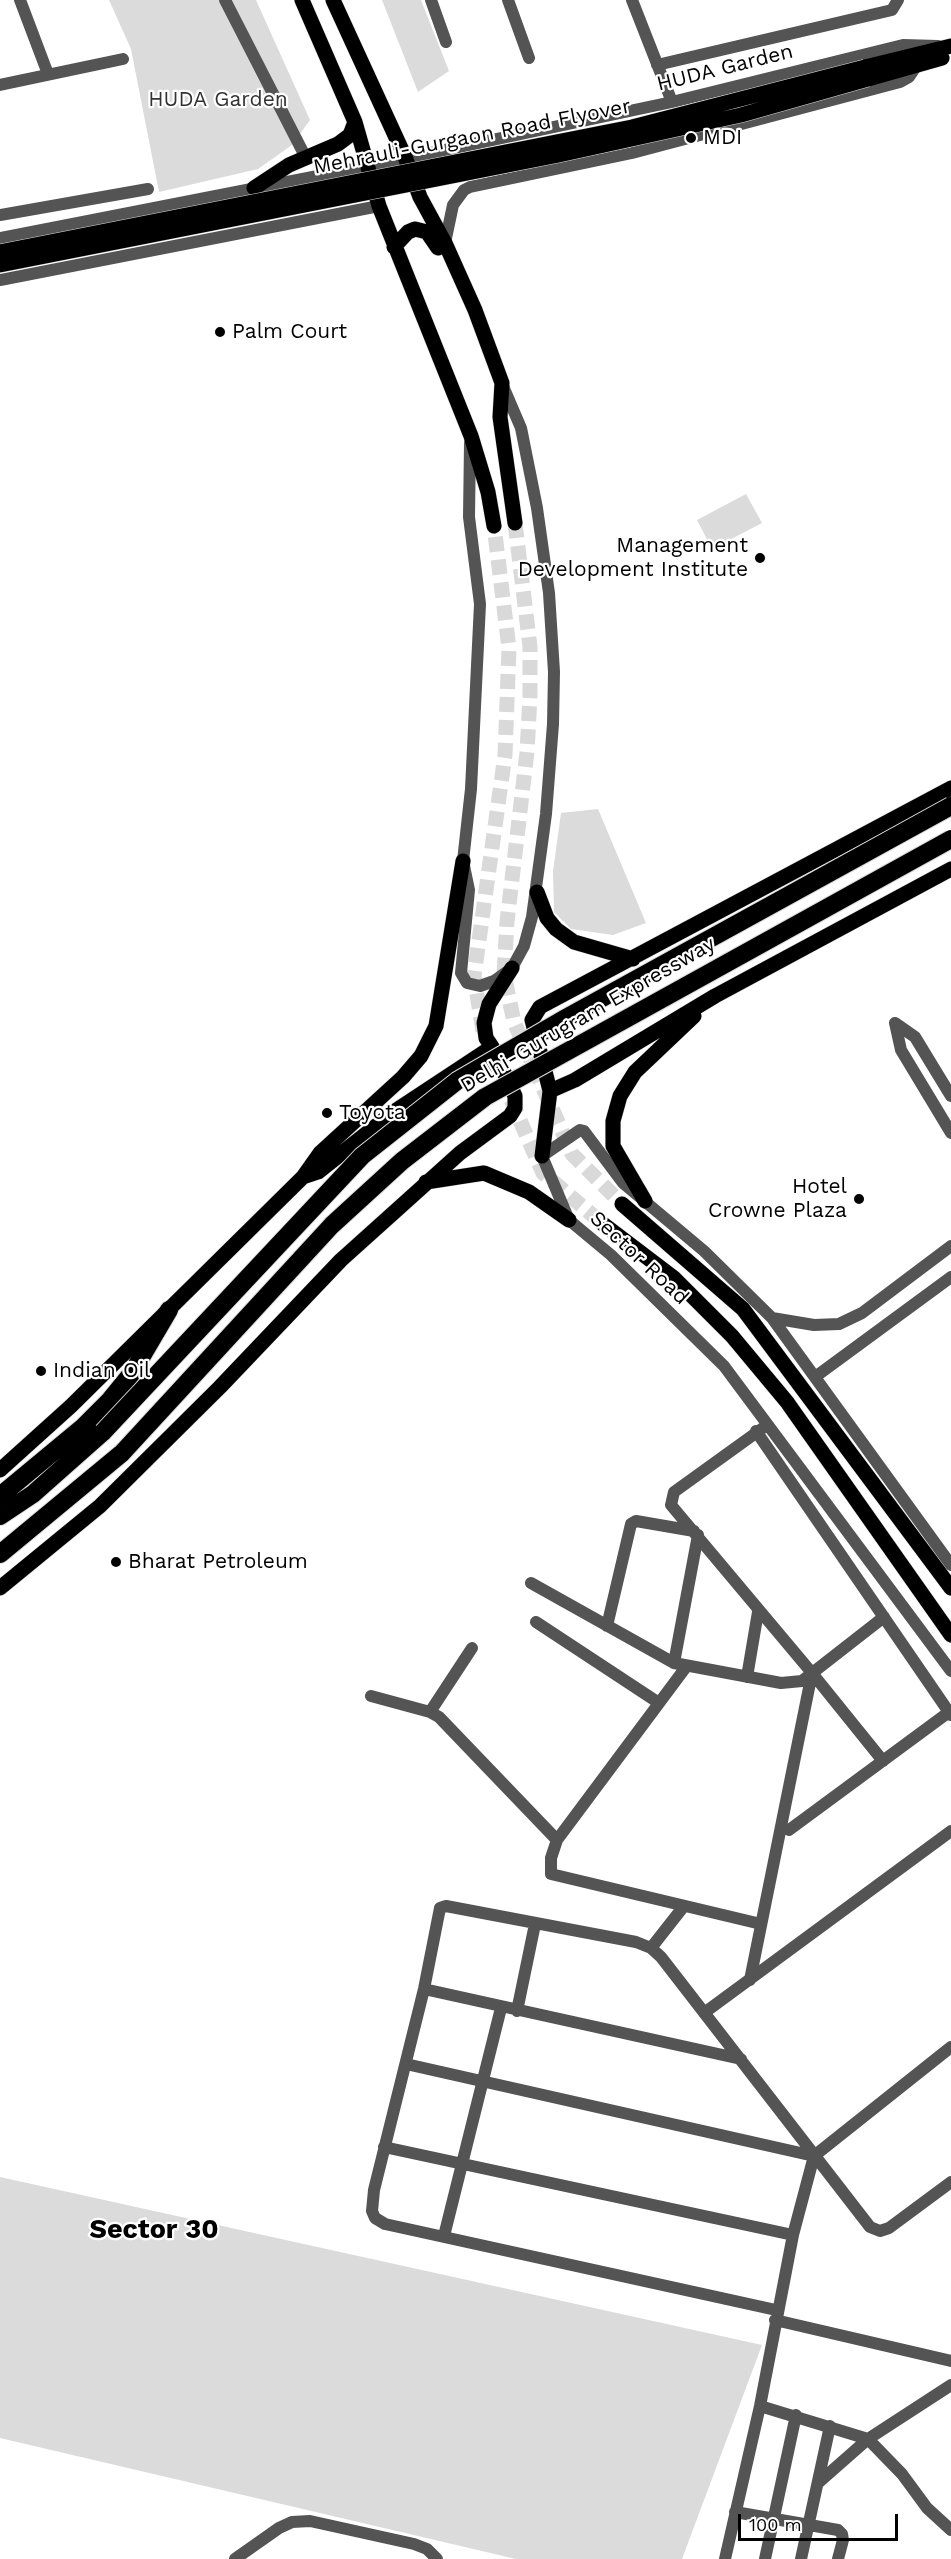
<!DOCTYPE html>
<style>
body{margin:0}
#map{position:relative;width:951px;height:2559px;overflow:hidden;background:#fff;font-family:"Work Sans",sans-serif}
canvas{display:block}
.scale{position:absolute;left:738px;top:2514px;width:160px;height:27px;box-sizing:border-box;border:3px solid #000;border-top:0;padding-left:8px;font-size:18px;line-height:21px;white-space:nowrap;color:#000;-webkit-text-stroke:4px #fff;paint-order:stroke}
</style>
<div id="map">
<canvas width="951" height="2559"></canvas>
<div class="scale">100 m</div>
</div>
<script>
const c = document.querySelector('canvas').getContext('2d');
c.lineJoin = 'round';
function fillPath(path, color) {
  c.fillStyle = color;
  c.fill(path, 'evenodd');
}
function toPath(rows) {
  const path = new Path2D();
  for (const r of rows) {
    path.moveTo(r[0], r[1]);
    for (let i = 2; i < r.length; i += 2) path.lineTo(r[i], r[i + 1]);
  }
  return path;
}
function strokePath(path, color, width, dash) {
  c.strokeStyle = color;
  c.lineWidth = width;
  c.lineCap = dash ? 'butt' : 'round';
  c.setLineDash(dash || []);
  c.stroke(path);
}
function drawText(font, color, halo, rows, align = 'center') {
  c.font = font + ' "Work Sans",sans-serif';
  c.lineWidth = 4.5;
  c.setLineDash([]);
  c.textBaseline = 'middle';
  c.strokeStyle = halo;
  c.fillStyle = color;
  for (const [text, x, y, turn = 0] of rows) {
    c.save();
    c.translate(x, y);
    c.rotate((+turn || 0) * Math.PI / 180);
    c.textAlign = isNaN(turn) ? turn : align;
    if (halo) c.strokeText(text, 0, 0);
    c.fillText(text, 0, 0);
    c.restore();
  }
}
fillPath(toPath([
 [109,0,256,0,310,120,292,145,258,169,159,192,131,49],
 [382,0,421,0,449,71,418,92],
 [746,494,762,523,712,549,697,520],
 [598,809,646,923,613,935,571,929,554,912,553,871,561,813],
 [0,2177,762,2345,682,2559,516,2559,0,2438]
]), '#dbdbdb');
strokePath(toPath([
 [515,523,530,647,530,697,527,752,507,922,504,974,514,1022,572,1154,622,1204],
 [483,1031,474,976,505,755,509,648,494,526],
 [511,1100,543,1173,603,1224]
]), '#d9d9d9', 15, [15, 8]);
const major = toPath([
 [302,0,355,122,379,206,471,436,488,492,494,526],
 [333,0,405,157,420,197,445,243,475,310,502,383,500,417,515,523],
 [865,67,951,46],
 [868,79,942,58],
 [254,188,289,165,338,144,350,135,355,122],
 [394,247,408,232,415,229,427,232,438,248],
 [537,892,547,918,556,929,574,942,633,959],
 [492,1047,486,1038,484,1023,489,1004,512,968],
 [550,1091,575,1080,715,996,951,869],
 [542,1156,550,1091,532,1020,540,1007,951,788],
 [426,1182,484,1173,529,1192,569,1220],
 [645,1201,613,1146,613,1121,620,1096,635,1072,694,1016],
 [622,1204,743,1309,951,1588],
 [603,1224,674,1278,732,1336,787,1402,951,1635],
 [0,1470,71,1406,303,1177,320,1153,403,1077,421,1056,436,1026,463,861],
 [0,1588,100,1506,220,1387,341,1260,460,1153,510,1116,515,1108,515,1096,492,1047,395,1111,318,1172,303,1177]
]);
const highway = toPath([
 [0,1496,82,1428,110,1400,132,1373,169,1310],
 [0,1516,33,1494,103,1432],
 [0,1554,122,1453]
]);
strokePath(major, '#dbdbdb', 16);
strokePath(highway, '#dbdbdb', 20);
strokePath(toPath([
 [20,0,48,74],
 [225,0,306,158],
 [431,0,446,42],
 [508,0,529,58],
 [632,0,672,102],
 [657,65,892,10,898,0],
 [0,85,123,59],
 [0,215,148,189],
 [0,238,369,166,672,102,903,45,938,46],
 [445,243,453,205,464,190,470,187,632,153,900,82,909,77,917,65],
 [0,280,379,206],
 [470,443,469,517,480,604,471,789,463,861,469,890,461,973,467,983,480,986,494,981,512,968,524,946,532,917,546,814,553,724,554,672,549,593,537,508,521,428,503,386],
 [895,1023,901,1050,951,1133],
 [895,1023,915,1037,951,1096],
 [772,1318,814,1325,839,1324,862,1313,951,1246],
 [815,1377,951,1277],
 [767,1425,674,1492,671,1505,812,1673,883,1761],
 [756,1431,951,1715],
 [951,1565,772,1318,704,1251,623,1183,584,1131,580,1130,542,1156,569,1220,611,1255,724,1366,951,1671],
 [531,1583,674,1663,781,1683,802,1681,884,1617],
 [536,1622,659,1703],
 [607,1626,631,1524,636,1521,694,1531],
 [674,1663,698,1535],
 [686,1667,557,1840,551,1858,551,1874,761,1924],
 [747,1677,758,1612],
 [371,1696,430,1712,439,1717,557,1840],
 [430,1712,472,1648],
 [789,1830,949,1712],
 [651,1948,684,1906],
 [750,1980,812,1673],
 [424,1989,741,2059],
 [517,2011,535,1924],
 [704,2013,951,1831],
 [406,2064,814,2156],
 [384,2147,793,2235],
 [444,2236,501,2008],
 [776,2310,385,2224,375,2218,372,2211,374,2190,424,1989,440,1908,446,1906,636,1942,651,1948,661,1957,870,2227,880,2231,889,2228,951,2182],
 [775,2320,951,2361],
 [760,2406,868,2439,902,2474,927,2508,951,2530],
 [818,2483,868,2439,951,2385],
 [735,2512,838,2530,842,2534,843,2540,838,2559],
 [235,2559,279,2528,292,2522,310,2521,414,2544,427,2549,437,2559],
 [725,2559,760,2406,793,2235,814,2156,951,2047],
 [765,2559,796,2415],
 [801,2559,830,2426]
]), '#545454', 12);
strokePath(major, '#000', 15);
strokePath(highway, '#000', 18);
const majorBridge = toPath([
 [0,252,632,127,865,67],
 [0,265,559,155,741,115,868,79]
]);
const highwayBridge = toPath([
 [103,1432,362,1156,457,1081,564,1019,951,806],
 [122,1453,332,1225,402,1161,485,1097,951,839]
]);
strokePath(majorBridge, '#dbdbdb', 16, []);
strokePath(highwayBridge, '#dbdbdb', 20, []);
strokePath(majorBridge, '#000', 15);
strokePath(highwayBridge, '#000', 18);
for (const [x, y, r, color] of [
 [691,138,6,"#000"],
 [220,332,6,"#000"],
 [760,558,6,"#000"],
 [327,1113,6,"#000"],
 [859,1199,6,"#000"],
 [41,1371,6,"#000"],
 [116,1562,6,"#000"]
]) {
  const dot = new Path2D();
  dot.arc(x, y, r, 0, 2 * Math.PI);
  c.fillStyle = color;
  c.fill(dot);
  strokePath(dot, '#fff', 2);
}
drawText('21px', '#000', '#fff', [
 ["HUDA Garden",725,68,-14],
 ["Mehrauli-Gurgaon Road Flyover",472,137,-11],
 ["Delhi-Gurugram Expressway",588,1015,-30],
 ["Sector Road",639,1258,43]
]);
drawText('21px', '#323232', '#fff', [
 ["HUDA Garden",218,100]
]);
drawText('21px', '#000', '#fff', [
 ["MDI",703,138],
 ["Palm Court",232,332],
 ["Management",748,546,"right"],
 ["Development Institute",748,570,"right"],
 ["Toyota",339,1113],
 ["Hotel",847,1187,"right"],
 ["Crowne Plaza",847,1211,"right"],
 ["Indian Oil",53,1371],
 ["Bharat Petroleum",128,1562]
], 'left');
drawText('bold 27px', '#000', '#fff', [
 ["Sector 30",154,2230]
]);
</script>
